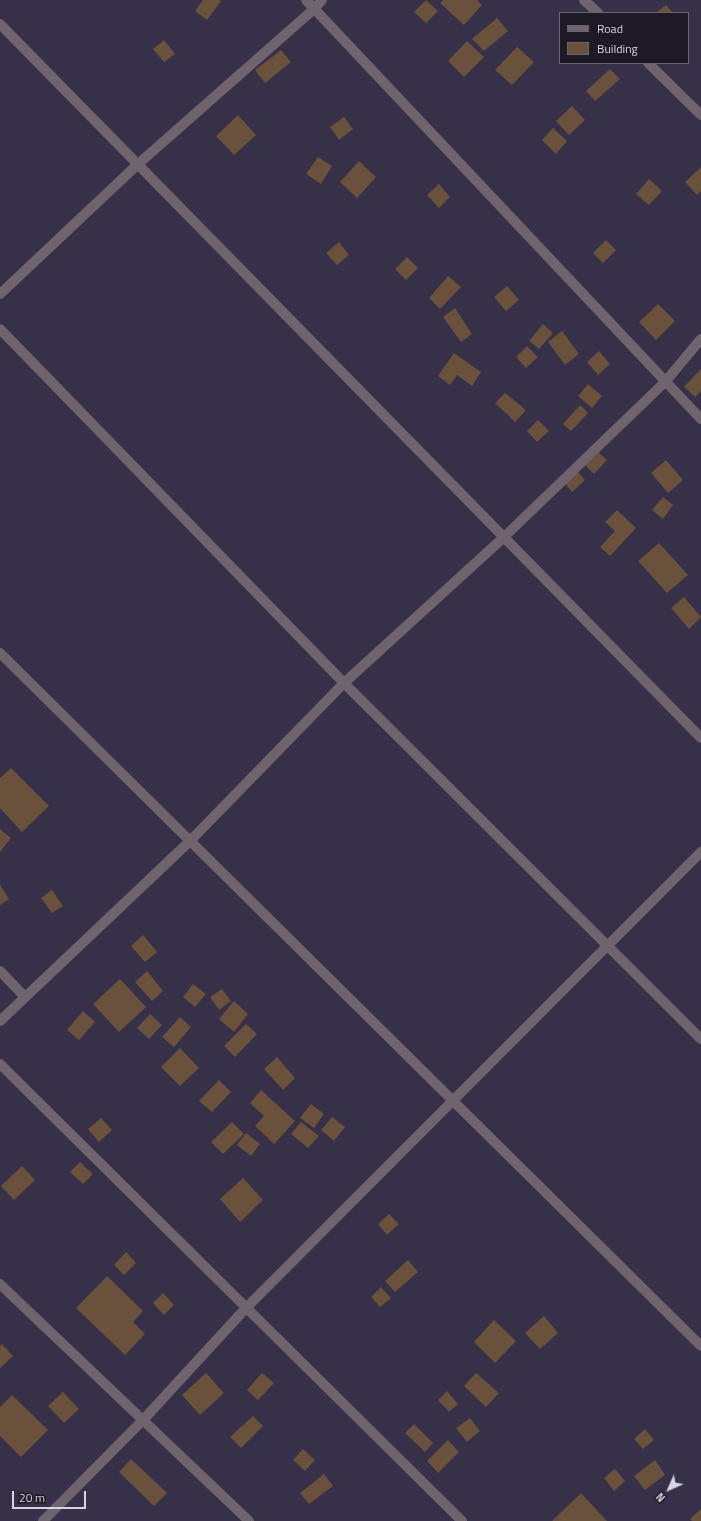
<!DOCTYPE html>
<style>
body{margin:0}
#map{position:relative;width:701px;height:1521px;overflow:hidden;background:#363049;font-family:"Titillium Web",sans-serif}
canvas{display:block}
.legend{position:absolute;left:559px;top:12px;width:130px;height:52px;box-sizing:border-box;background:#1d1a25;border:1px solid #686471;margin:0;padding:5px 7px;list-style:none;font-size:12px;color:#d8d4e4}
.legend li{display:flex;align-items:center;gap:8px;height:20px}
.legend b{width:20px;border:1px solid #686471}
.north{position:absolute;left:649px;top:1469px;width:40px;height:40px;-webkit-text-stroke:3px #1d1a25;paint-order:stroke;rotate:225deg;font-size:11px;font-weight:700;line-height:16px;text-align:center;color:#d8d4e4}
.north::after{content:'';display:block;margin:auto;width:14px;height:18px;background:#d8d4e4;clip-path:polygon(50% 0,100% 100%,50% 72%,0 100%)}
.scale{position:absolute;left:12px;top:1491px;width:74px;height:18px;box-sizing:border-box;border:2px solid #d8d4e4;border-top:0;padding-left:5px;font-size:12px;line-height:14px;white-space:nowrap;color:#d8d4e4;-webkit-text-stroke:3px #1d1a25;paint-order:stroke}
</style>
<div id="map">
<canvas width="701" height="1521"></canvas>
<ul class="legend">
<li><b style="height:5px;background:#6f646e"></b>Road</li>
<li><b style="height:11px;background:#69513b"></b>Building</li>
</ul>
<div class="north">N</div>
<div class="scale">20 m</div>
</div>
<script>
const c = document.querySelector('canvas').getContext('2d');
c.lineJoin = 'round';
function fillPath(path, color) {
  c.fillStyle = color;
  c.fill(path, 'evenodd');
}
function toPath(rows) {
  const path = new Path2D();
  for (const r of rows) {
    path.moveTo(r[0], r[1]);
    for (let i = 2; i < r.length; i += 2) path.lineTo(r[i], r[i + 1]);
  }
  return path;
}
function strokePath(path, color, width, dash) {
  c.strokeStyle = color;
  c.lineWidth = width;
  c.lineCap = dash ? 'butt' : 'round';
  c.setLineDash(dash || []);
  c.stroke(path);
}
fillPath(toPath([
 [203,0,219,0,221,1,207,20,195,11],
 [426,0,438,11,426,23,414,12],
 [443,0,477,0,482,5,464,25,440,3],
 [666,5,673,13,656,13],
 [497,18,508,31,484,51,472,39],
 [164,40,175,54,164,62,153,49],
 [467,41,484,57,464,77,448,61],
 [517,47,534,62,512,85,495,70],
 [281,50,291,62,265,83,255,70],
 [610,69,620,79,595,101,586,91],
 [572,106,585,120,569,135,556,121],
 [238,115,256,135,234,155,216,136],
 [344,117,353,129,339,140,330,127],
 [553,128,567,141,556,154,542,140],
 [318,157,332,166,321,184,306,174],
 [359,161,376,177,357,198,340,182],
 [701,167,701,191,697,195,685,182],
 [649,179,662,191,649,205,636,194],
 [439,184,450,197,439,208,427,195],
 [606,240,616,250,603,263,593,253],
 [339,242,349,255,337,265,326,253],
 [407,257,418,268,406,280,395,269],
 [448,276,461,287,440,309,429,298],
 [507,286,519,300,506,311,494,297],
 [658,304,675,321,656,340,639,322],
 [455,308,472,334,461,342,443,317],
 [543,324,553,333,539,349,529,341],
 [562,331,579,354,565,365,548,342],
 [527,346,538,357,526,368,516,357],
 [599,351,610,364,598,375,587,362],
 [454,353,481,372,472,386,457,375,450,385,438,376],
 [701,369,701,391,695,397,684,387],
 [588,384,602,396,592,408,578,396],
 [505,393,526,410,515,422,495,403],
 [580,405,588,413,571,431,563,424],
 [538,420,549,431,537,442,527,431],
 [596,450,607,460,594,474,583,463],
 [666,460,683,480,668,493,651,473],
 [576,470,585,480,572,492,563,481],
 [663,497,673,505,663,519,652,510],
 [617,510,636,528,610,556,600,547,615,531,605,522],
 [659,543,688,575,667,593,638,561],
 [684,597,701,617,689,629,671,608],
 [11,768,49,806,22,832,0,808,0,778],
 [0,829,11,838,0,852],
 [0,885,9,899,0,905],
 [52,890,63,906,52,913,41,898],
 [143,935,157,952,145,962,131,946],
 [147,971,163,991,152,1001,135,982],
 [120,979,146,1007,119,1032,93,1004],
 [193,984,206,994,195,1007,183,997],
 [222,989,231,1001,219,1010,210,997],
 [234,1001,248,1014,234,1032,219,1019],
 [83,1011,95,1022,79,1040,67,1030],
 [150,1014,162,1025,149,1039,137,1028],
 [180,1017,191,1027,174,1047,162,1037],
 [246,1024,257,1034,235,1057,224,1046],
 [180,1048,199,1068,180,1086,161,1067],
 [277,1057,295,1078,283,1090,264,1069],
 [219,1080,231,1092,212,1112,199,1101],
 [261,1090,295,1121,274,1144,255,1126,264,1116,250,1103],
 [311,1104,324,1114,314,1128,300,1118],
 [332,1117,345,1127,334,1141,321,1130],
 [101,1118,112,1130,99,1142,88,1129],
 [232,1122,244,1134,223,1154,211,1142],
 [301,1122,319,1136,308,1148,291,1134],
 [246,1133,260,1144,251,1156,237,1145],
 [80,1162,93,1174,83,1184,70,1172],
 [22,1166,35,1180,14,1200,1,1186],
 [243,1178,263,1200,240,1222,220,1199],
 [389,1214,399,1224,387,1235,378,1224],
 [126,1252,136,1263,124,1275,114,1265],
 [408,1260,418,1272,395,1292,385,1281],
 [107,1276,143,1311,133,1322,145,1334,125,1355,76,1308],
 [381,1287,391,1298,380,1307,371,1297],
 [163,1293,174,1305,164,1315,153,1303],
 [544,1316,558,1333,540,1349,525,1333],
 [494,1320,516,1341,495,1363,474,1342],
 [2,1344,13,1356,0,1368,0,1346],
 [206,1373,224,1393,200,1415,182,1395],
 [262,1373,274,1383,258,1400,247,1390],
 [476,1373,499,1393,486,1407,464,1386],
 [447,1391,458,1404,449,1412,438,1400],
 [63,1392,79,1409,64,1423,48,1406],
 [12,1395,48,1430,21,1457,0,1436,0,1407],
 [253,1416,263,1426,241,1448,230,1437],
 [470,1418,480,1431,467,1442,456,1428],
 [414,1424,433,1443,425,1452,405,1433],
 [645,1429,654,1440,643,1449,634,1439],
 [448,1440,459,1452,438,1473,427,1461],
 [303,1449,315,1460,305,1471,293,1460],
 [131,1459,167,1493,154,1506,119,1472],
 [655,1460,665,1475,645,1490,634,1476],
 [615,1469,625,1481,614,1491,604,1478],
 [324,1474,333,1486,309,1504,300,1493],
 [581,1493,607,1521,552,1521],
 [701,1509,701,1521,692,1521,690,1519]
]), '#69513b');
strokePath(toPath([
 [306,0,701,419],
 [584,0,598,13],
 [0,24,701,738],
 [648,63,701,115],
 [0,294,137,165,314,9,322,0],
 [0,329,344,683,701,1039],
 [0,653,701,1346],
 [0,971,25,997],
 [0,1021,190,841,344,683,503,538,665,382,701,339],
 [0,1064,462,1521],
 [0,1284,249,1521],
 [43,1521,143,1420,246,1308,701,852]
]), '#6f646e', 10);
</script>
